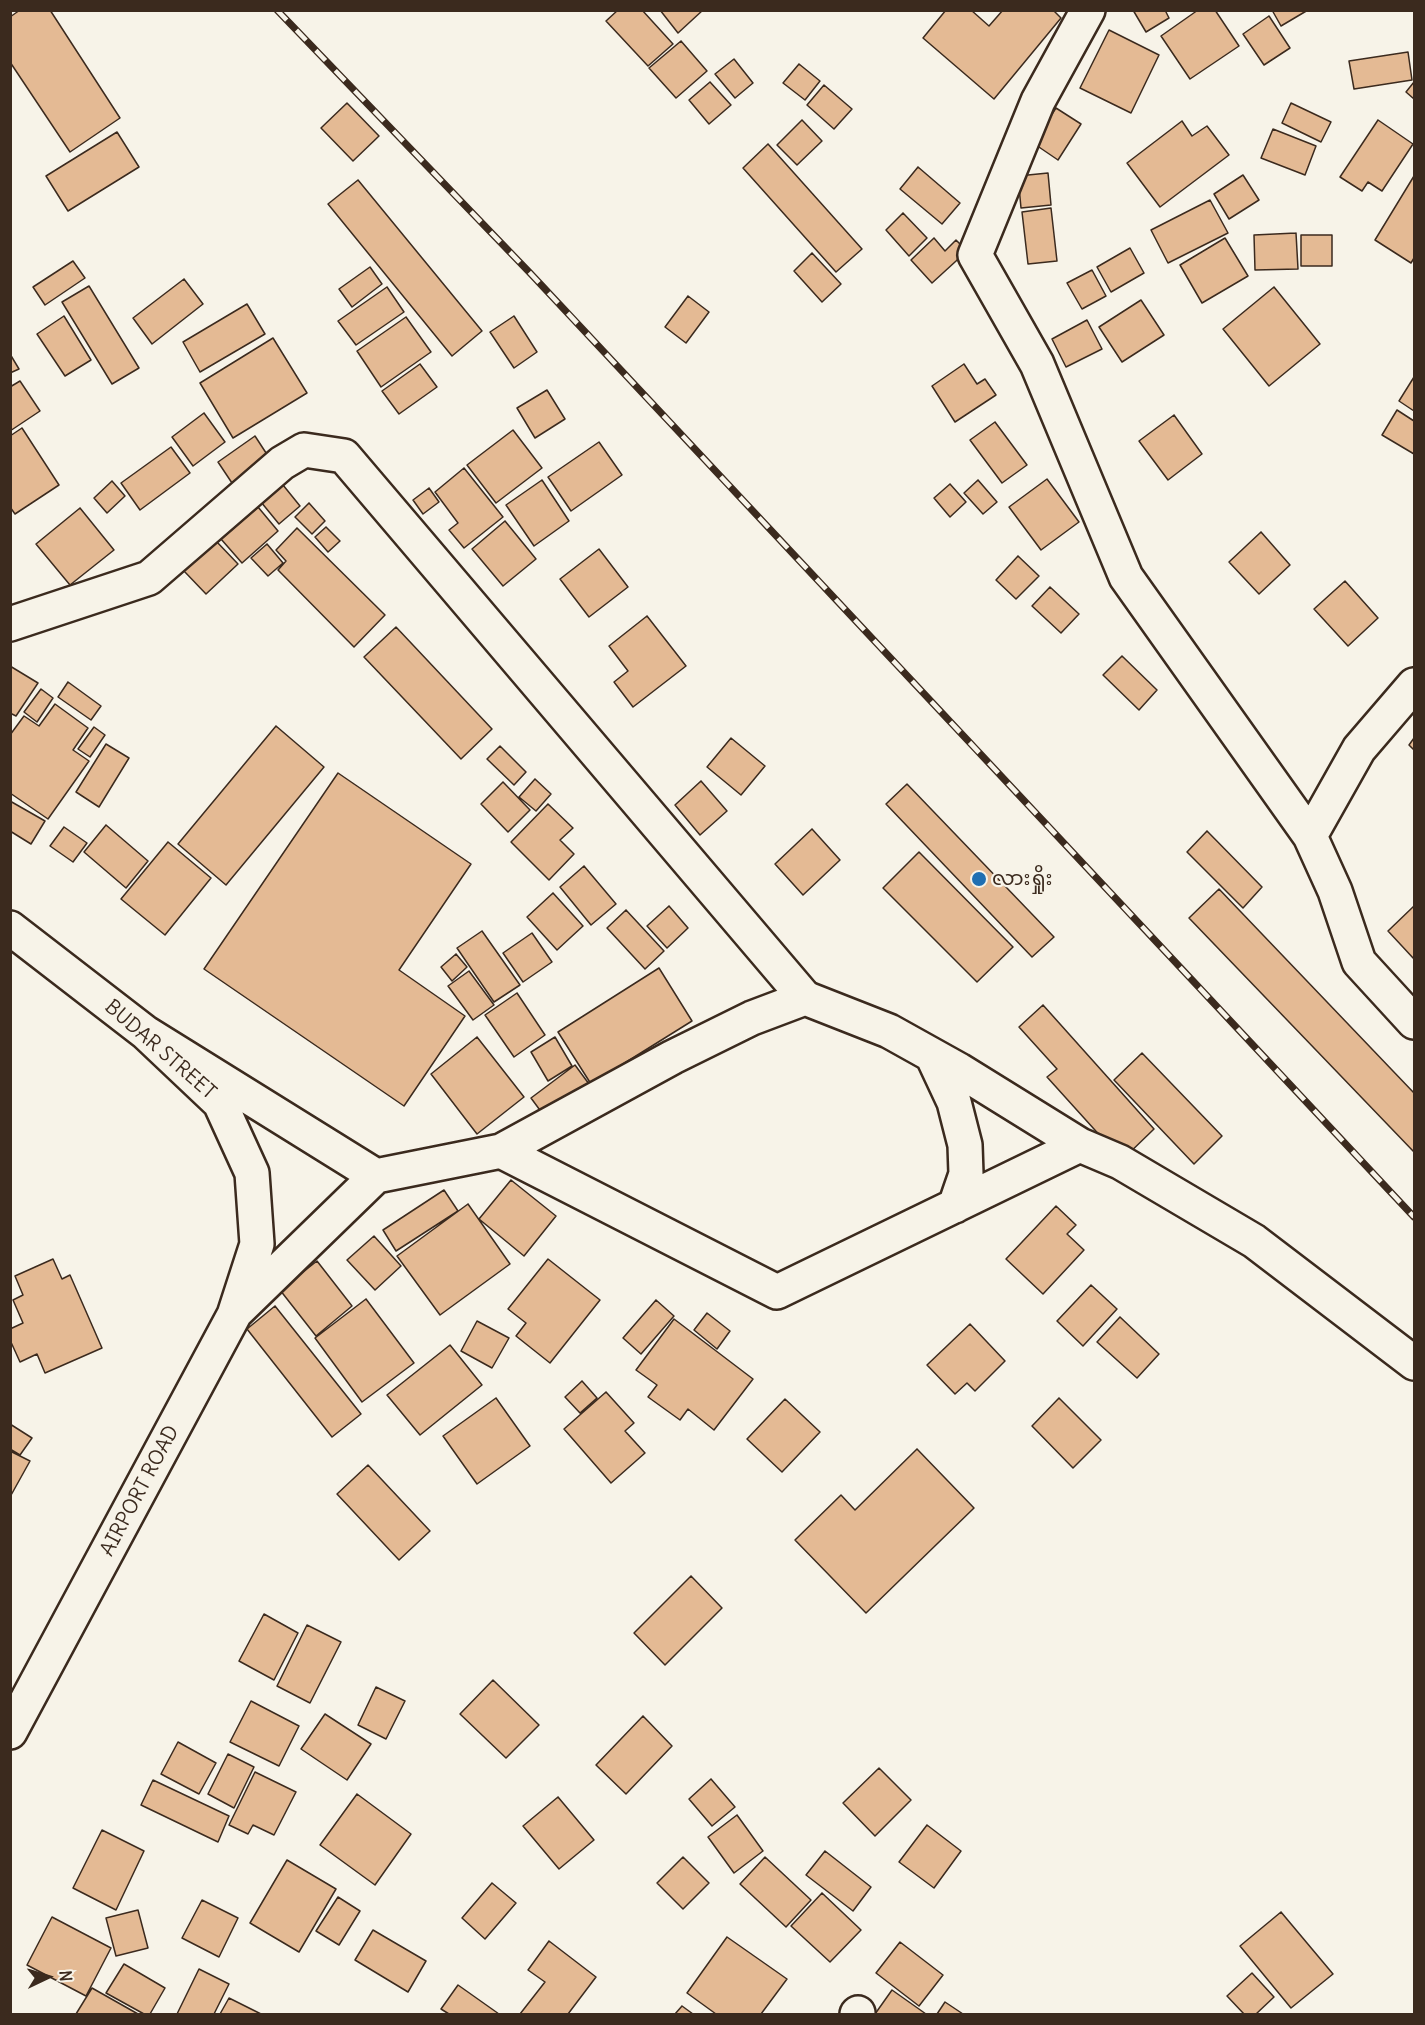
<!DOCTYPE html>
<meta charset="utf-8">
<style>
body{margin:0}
#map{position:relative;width:1425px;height:2025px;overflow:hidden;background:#f7f3e8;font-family:Delius,sans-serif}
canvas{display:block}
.frame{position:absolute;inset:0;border:12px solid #3b2a1e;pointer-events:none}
.north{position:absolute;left:18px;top:1947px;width:60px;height:60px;-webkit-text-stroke:4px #f7f3e8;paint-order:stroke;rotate:86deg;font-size:16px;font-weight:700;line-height:24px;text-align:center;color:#3b2a1e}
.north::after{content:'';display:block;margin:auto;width:21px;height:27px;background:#3b2a1e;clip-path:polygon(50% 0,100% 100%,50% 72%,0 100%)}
</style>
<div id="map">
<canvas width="1425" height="2025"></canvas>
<div class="frame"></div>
<div class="north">N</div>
</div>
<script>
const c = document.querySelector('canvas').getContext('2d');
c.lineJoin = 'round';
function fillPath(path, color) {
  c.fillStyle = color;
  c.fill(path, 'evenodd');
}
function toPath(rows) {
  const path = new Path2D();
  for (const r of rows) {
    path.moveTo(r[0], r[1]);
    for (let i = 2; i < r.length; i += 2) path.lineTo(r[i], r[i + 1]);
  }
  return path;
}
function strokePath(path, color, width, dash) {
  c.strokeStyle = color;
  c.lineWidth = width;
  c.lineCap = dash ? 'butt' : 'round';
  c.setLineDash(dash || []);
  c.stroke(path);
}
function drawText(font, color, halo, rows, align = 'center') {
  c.font = font + ' Delius,"Noto Sans Myanmar",sans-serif';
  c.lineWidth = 4.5;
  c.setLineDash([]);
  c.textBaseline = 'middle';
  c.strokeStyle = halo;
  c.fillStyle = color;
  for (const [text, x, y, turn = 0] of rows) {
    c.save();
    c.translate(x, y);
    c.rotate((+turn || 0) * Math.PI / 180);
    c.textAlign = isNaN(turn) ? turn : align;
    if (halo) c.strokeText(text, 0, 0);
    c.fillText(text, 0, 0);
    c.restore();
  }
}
const building = toPath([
 [20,10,50,10,120,118,70,152,10,62,10,17,20,10],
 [618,10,642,10,673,44,648,66,606,21,618,10],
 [660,10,703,10,678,33,660,10],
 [946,10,971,10,989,26,1003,10,1053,10,1061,18,994,99,923,38,946,10],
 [1133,10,1165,10,1169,18,1146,32,1133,10],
 [1198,10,1215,10,1239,46,1190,79,1161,36,1198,10],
 [1272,10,1308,10,1281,26,1272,10],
 [1269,16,1290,48,1264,65,1243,34,1269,16],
 [1109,30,1159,55,1131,113,1080,88,1109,30],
 [681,41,707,71,676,98,649,68,681,41],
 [1408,52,1412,80,1354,89,1349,61,1408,52],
 [734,59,753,83,735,98,715,74,734,59],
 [799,64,820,81,805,100,783,83,799,64],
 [710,82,731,105,709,124,689,100,710,82],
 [1414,82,1414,99,1406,92,1414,82],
 [824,85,852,109,834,129,807,105,824,85],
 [347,103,379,136,353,161,321,128,347,103],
 [1291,103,1331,122,1321,142,1282,123,1291,103],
 [1056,108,1081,124,1058,160,1033,143,1056,108],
 [802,120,822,141,797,165,777,145,802,120],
 [1378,120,1413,144,1382,191,1368,182,1362,191,1340,177,1378,120],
 [1182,121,1192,136,1207,126,1229,155,1160,207,1127,163,1182,121],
 [1273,129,1316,146,1305,175,1261,158,1273,129],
 [117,132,139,167,68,211,46,176,117,132],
 [768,144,862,249,836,272,743,168,768,144],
 [918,167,960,203,942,224,900,189,918,167],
 [1048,173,1051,205,1021,208,1018,176,1048,173],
 [1243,175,1259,200,1229,219,1214,194,1243,175],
 [1414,176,1414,258,1411,263,1375,240,1414,176],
 [358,180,482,331,452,356,328,204,358,180],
 [1210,200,1228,233,1168,263,1151,230,1210,200],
 [1051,208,1057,261,1028,264,1022,212,1051,208],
 [903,213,927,238,909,256,886,230,903,213],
 [1296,233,1298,269,1255,270,1254,235,1296,233],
 [1301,235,1332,235,1332,266,1301,266,1301,235],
 [934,238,945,251,956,240,967,251,932,283,911,260,934,238],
 [1225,238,1248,276,1202,303,1180,265,1225,238],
 [1130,248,1144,273,1111,292,1097,267,1130,248],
 [812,253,841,284,822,302,794,271,812,253],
 [73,261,85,278,45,305,33,287,73,261],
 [370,267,382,284,352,307,339,289,370,267],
 [1092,270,1106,296,1082,309,1067,283,1092,270],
 [184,279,203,304,152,344,133,318,184,279],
 [89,286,139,368,112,384,62,302,89,286],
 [387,287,404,312,356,345,338,321,387,287],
 [1274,287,1320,344,1269,386,1223,329,1274,287],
 [688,296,709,312,686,343,665,327,688,296],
 [1141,300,1164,335,1122,362,1099,327,1141,300],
 [247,304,265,334,200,372,183,342,247,304],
 [64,316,91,360,65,376,37,334,64,316],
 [514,316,537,352,514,368,490,332,514,316],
 [406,317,431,352,381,387,357,351,406,317],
 [1087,320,1102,349,1066,367,1052,339,1087,320],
 [273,338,307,393,233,438,200,383,273,338],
 [10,354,19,369,10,373,10,354],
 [420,364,437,387,399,414,382,391,420,364],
 [964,364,977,384,985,379,996,395,955,422,932,386,964,364],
 [1414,377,1414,411,1399,401,1414,377],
 [20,381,40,411,10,431,10,387,20,381],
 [547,390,565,419,535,438,517,408,547,390],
 [1397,410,1414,421,1414,454,1382,435,1397,410],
 [204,413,225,442,193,466,172,437,204,413],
 [1174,415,1202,454,1168,480,1139,441,1174,415],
 [995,422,1027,465,1002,483,970,440,995,422],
 [22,428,59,485,15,514,10,507,10,436,22,428],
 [513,430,542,468,496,503,467,465,513,430],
 [255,436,270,459,232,483,218,462,255,436],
 [599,442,622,475,571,511,548,477,599,442],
 [171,447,190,473,140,510,121,483,171,447],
 [464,468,503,517,464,548,449,530,458,523,435,492,464,468],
 [1047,479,1079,522,1041,550,1009,507,1047,479],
 [542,480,569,521,534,546,506,505,542,480],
 [978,480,997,502,983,514,964,493,978,480],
 [112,481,125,496,107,513,94,498,112,481],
 [950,484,966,502,950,517,934,498,950,484],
 [283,485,300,506,279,524,261,502,283,485],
 [429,488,439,502,423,514,413,500,429,488],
 [309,503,325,521,312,534,295,517,309,503],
 [258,507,278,531,242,563,221,539,258,507],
 [80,508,114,550,70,585,36,544,80,508],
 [505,521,536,559,503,586,472,549,505,521],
 [326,527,340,541,328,552,315,537,326,527],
 [297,528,385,615,354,647,278,570,286,561,276,550,297,528],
 [1261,532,1290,565,1259,594,1229,562,1261,532],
 [216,541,238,564,206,594,184,571,216,541],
 [267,544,283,563,268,576,251,558,267,544],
 [599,549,628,587,589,617,560,579,599,549],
 [1018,556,1039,576,1016,599,996,580,1018,556],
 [1345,581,1378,618,1348,646,1314,609,1345,581],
 [1050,587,1079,614,1061,633,1032,606,1050,587],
 [647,616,686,666,633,707,614,682,628,671,609,646,647,616],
 [396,627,492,729,461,759,364,657,396,627],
 [1122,656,1157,690,1139,710,1103,675,1122,656],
 [10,666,38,683,16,716,10,713,10,666],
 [68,682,101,706,91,720,58,697,68,682],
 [41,689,53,698,37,722,24,712,41,689],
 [55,704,88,728,73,750,89,761,48,819,10,793,10,735,24,716,39,726,55,704],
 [276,726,324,767,226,885,178,844,276,726],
 [94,727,105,735,90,757,78,749,94,727],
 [731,738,765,766,741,795,707,767,731,738],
 [1414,738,1414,750,1409,745,1414,738],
 [106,744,129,758,99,807,76,792,106,744],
 [500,746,526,772,514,785,487,759,500,746],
 [338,773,471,864,399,970,465,1016,404,1106,204,969,338,773],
 [535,779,551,794,536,811,519,797,535,779],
 [701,781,727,811,700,835,675,805,701,781],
 [503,782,530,810,508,832,481,804,503,782],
 [907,784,1054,937,1032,957,886,804,907,784],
 [10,801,45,821,31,844,10,831,10,801],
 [548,804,573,828,560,840,574,854,549,880,511,842,548,804],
 [106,825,148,861,126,888,84,852,106,825],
 [64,827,87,843,73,862,50,846,64,827],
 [812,829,840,860,803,895,775,864,812,829],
 [1207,831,1262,887,1243,908,1187,852,1207,831],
 [168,842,211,878,165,935,121,899,168,842],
 [919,852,1013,947,977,982,883,888,919,852],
 [584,866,616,904,591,925,560,887,584,866],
 [1219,889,1414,1093,1414,1152,1189,918,1219,889],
 [553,893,583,926,557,950,527,917,553,893],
 [669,906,688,928,667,948,647,926,669,906],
 [1414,906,1414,959,1388,931,1414,906],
 [626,910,664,951,645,969,607,928,626,910],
 [482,931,520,985,494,1002,457,948,482,931],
 [532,933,552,962,523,982,503,953,532,933],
 [456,954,467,967,452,981,441,967,456,954],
 [659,968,692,1021,591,1084,558,1032,659,968],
 [469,971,494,1005,473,1020,448,986,469,971],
 [517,993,545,1035,514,1057,485,1015,517,993],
 [1043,1005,1154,1129,1122,1160,1047,1077,1057,1069,1019,1027,1043,1005],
 [477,1037,524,1097,477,1134,431,1074,477,1037],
 [555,1037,572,1066,548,1081,531,1052,555,1037],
 [1142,1053,1222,1136,1194,1164,1114,1080,1142,1053],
 [575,1065,589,1084,545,1117,531,1098,575,1065],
 [511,1180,556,1216,524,1256,479,1219,511,1180],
 [444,1190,458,1211,396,1251,383,1230,444,1190],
 [468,1204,510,1264,440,1315,397,1256,468,1204],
 [1056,1206,1076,1225,1067,1234,1084,1250,1043,1294,1006,1259,1056,1206],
 [374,1236,401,1266,375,1290,347,1260,374,1236],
 [53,1259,62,1279,70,1275,102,1348,45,1373,37,1354,20,1362,10,1340,10,1329,23,1323,13,1300,23,1295,15,1276,53,1259],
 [548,1259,600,1300,550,1363,516,1336,526,1323,508,1309,548,1259],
 [317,1261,352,1306,316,1336,280,1290,317,1261],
 [1091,1285,1117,1309,1083,1346,1057,1321,1091,1285],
 [366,1299,414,1363,362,1402,315,1338,366,1299],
 [656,1300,674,1316,641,1354,623,1338,656,1300],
 [275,1306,361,1414,332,1437,247,1329,275,1306],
 [707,1313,730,1331,717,1349,694,1330,707,1313],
 [1120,1317,1159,1354,1137,1378,1097,1342,1120,1317],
 [674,1319,753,1379,714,1430,688,1409,680,1420,648,1397,657,1385,636,1370,674,1319],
 [477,1321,509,1338,492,1368,461,1351,477,1321],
 [970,1324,1005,1361,975,1391,967,1383,955,1394,927,1365,970,1324],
 [450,1345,482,1385,420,1435,387,1395,450,1345],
 [582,1381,597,1398,580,1413,565,1397,582,1381],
 [606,1392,634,1423,625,1431,645,1453,611,1483,564,1429,606,1392],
 [496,1398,530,1446,477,1484,443,1436,496,1398],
 [1059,1398,1101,1440,1073,1468,1032,1426,1059,1398],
 [785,1399,820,1432,782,1472,747,1439,785,1399],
 [10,1424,32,1438,20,1455,10,1449,10,1424],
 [917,1449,974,1508,866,1613,795,1540,841,1495,855,1510,917,1449],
 [10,1451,30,1461,10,1497,10,1451],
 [368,1465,430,1531,399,1560,337,1494,368,1465],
 [691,1576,722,1608,665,1665,634,1633,691,1576],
 [264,1614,298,1633,274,1680,239,1661,264,1614],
 [307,1625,341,1642,310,1703,277,1686,307,1625],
 [493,1680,539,1725,506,1758,460,1714,493,1680],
 [376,1687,405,1701,386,1739,358,1725,376,1687],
 [251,1701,299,1726,279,1766,230,1742,251,1701],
 [325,1714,371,1744,347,1780,301,1749,325,1714],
 [643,1716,672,1746,626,1794,596,1765,643,1716],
 [178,1742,216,1763,199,1794,161,1774,178,1742],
 [228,1754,254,1767,234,1808,208,1794,228,1754],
 [879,1768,911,1800,875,1836,843,1803,879,1768],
 [255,1772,296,1792,274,1835,253,1825,248,1834,229,1825,255,1772],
 [711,1779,735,1807,712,1826,689,1799,711,1779],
 [153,1780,229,1816,218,1842,141,1805,153,1780],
 [357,1794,411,1834,375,1885,320,1845,357,1794],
 [558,1797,594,1840,559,1869,523,1826,558,1797],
 [737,1815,763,1851,734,1873,708,1837,737,1815],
 [927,1825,961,1851,934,1888,899,1862,927,1825],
 [102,1830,144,1851,116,1910,73,1888,102,1830],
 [825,1851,871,1887,853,1911,806,1875,825,1851],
 [683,1857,709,1883,683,1909,657,1883,683,1857],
 [765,1857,811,1900,786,1927,740,1884,765,1857],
 [287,1860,336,1889,299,1952,250,1923,287,1860],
 [492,1883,516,1903,485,1939,462,1918,492,1883],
 [822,1893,861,1930,830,1962,791,1926,822,1893],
 [338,1897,360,1911,339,1945,316,1931,338,1897],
 [202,1900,238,1918,219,1957,182,1938,202,1900],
 [138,1910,148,1948,116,1956,106,1918,138,1910],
 [1281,1912,1333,1974,1291,2008,1240,1946,1281,1912],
 [52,1917,111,1948,86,1996,27,1965,52,1917],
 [373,1930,426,1961,408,1992,355,1960,373,1930],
 [727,1937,787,1979,761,2014,716,2014,687,1993,727,1937],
 [549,1941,596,1977,568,2014,520,2014,545,1982,528,1970,549,1941],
 [900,1942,943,1975,919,2006,876,1973,900,1942],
 [124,1964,165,1988,150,2014,144,2014,106,1993,124,1964],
 [199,1969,229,1984,214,2014,177,2014,199,1969],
 [1252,1973,1274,1997,1256,2014,1244,2014,1227,1996,1252,1973],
 [458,1985,499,2014,449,2014,441,2009,458,1985],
 [92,1988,138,2014,76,2014,92,1988],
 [892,1990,926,2014,875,2014,892,1990],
 [229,1998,261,2014,220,2014,229,1998],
 [945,2002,963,2014,937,2014,945,2002],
 [682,2006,693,2014,675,2014,682,2006]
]);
fillPath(building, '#e4ba94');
strokePath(building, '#3b2a1e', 1.5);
const street = toPath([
 [1088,10,1038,101,975,255,1037,364,1126,577,1310,836,1335,891,1359,962,1414,1022],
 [10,624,149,578,282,463,304,450,344,456,805,998],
 [1310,836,1359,749,1414,685],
 [857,2014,858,2013]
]);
const secondary = toPath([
 [10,928,146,1033,220,1103,252,1173,257,1244,234,1315,10,1732],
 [146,1033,376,1176,501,1151,673,1057,752,1018,805,998,889,1031,959,1070,1080,1145,1120,1162,1254,1241,1414,1363],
 [932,1055,954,1102,965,1145,966,1174,955,1206],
 [501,1151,777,1292,1080,1145],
 [237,1311,376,1176]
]);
strokePath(street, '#3b2a1e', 38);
strokePath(secondary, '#3b2a1e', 38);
strokePath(street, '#f7f3e8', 33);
strokePath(secondary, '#f7f3e8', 33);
const rail = toPath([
 [277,10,531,274,1414,1217]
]);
strokePath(rail, '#3b2a1e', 7);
strokePath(rail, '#f7f3e8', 4.5, [14]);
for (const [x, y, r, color] of [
 [979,879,8,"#1f6fb2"]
]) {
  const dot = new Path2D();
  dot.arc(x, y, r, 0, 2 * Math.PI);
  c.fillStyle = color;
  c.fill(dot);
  strokePath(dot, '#f7f3e8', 2);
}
drawText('20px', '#3b2a1e', '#f7f3e8', [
 ["လားရှိုး",992,879]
], 'left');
drawText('20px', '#3b2a1e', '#f7f3e8', [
 ["BUDAR STREET",160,1050,41],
 ["AIRPORT ROAD",140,1491,-62]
]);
</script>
